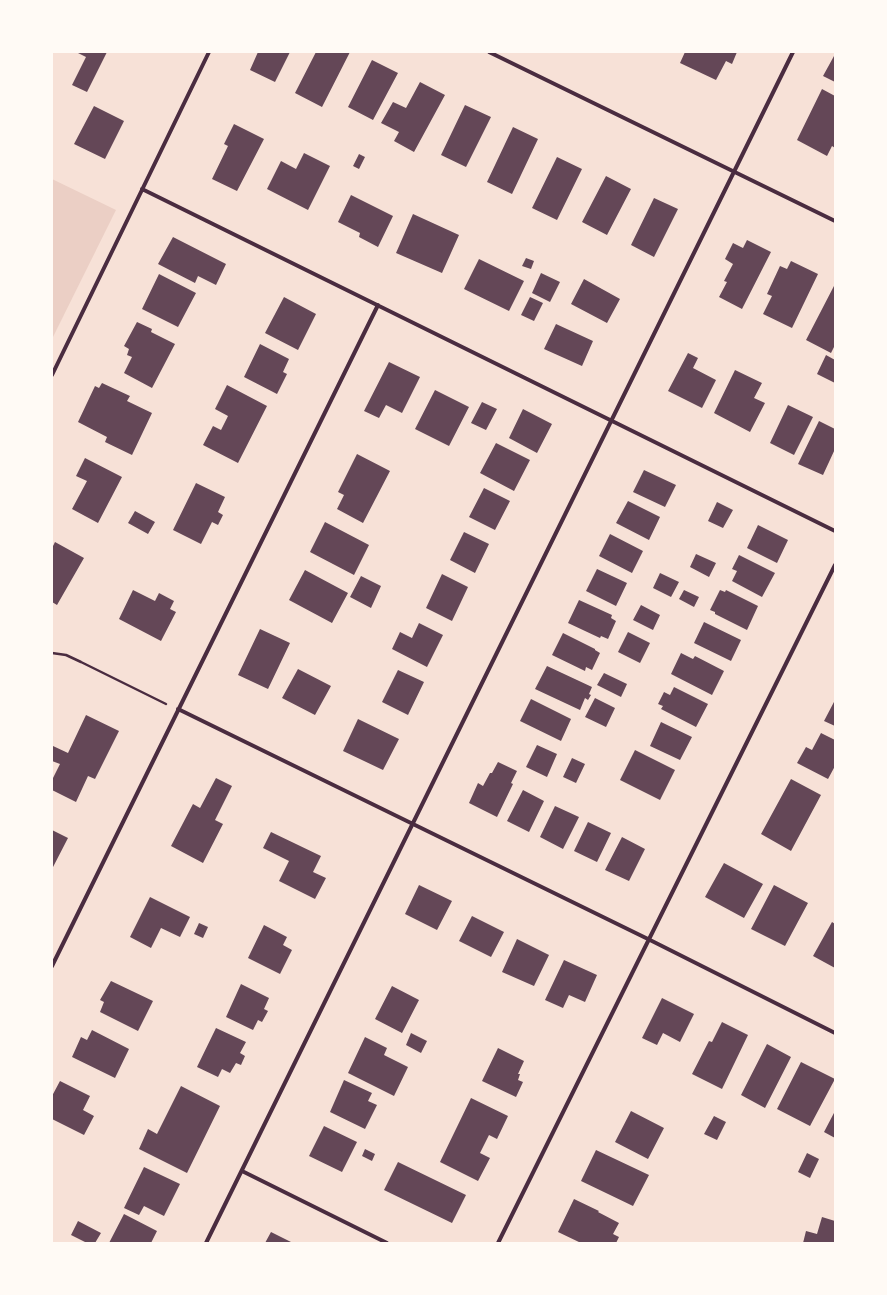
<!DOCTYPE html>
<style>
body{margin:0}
#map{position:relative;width:887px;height:1295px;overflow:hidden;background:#f7e1d7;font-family:Poppins,sans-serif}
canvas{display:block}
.frame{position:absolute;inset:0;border:53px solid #fffaf5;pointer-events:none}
</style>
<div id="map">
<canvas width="887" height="1295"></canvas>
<div class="frame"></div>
</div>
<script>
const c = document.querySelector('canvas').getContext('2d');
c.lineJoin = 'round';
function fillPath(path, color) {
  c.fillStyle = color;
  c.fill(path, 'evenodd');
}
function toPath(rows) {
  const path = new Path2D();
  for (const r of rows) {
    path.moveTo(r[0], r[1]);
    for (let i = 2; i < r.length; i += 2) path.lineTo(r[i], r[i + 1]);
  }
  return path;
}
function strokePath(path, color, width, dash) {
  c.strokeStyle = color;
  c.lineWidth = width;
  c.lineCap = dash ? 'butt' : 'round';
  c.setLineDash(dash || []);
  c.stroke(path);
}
fillPath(toPath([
 [52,179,116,210,52,339]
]), '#ebcfc5');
fillPath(toPath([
 [76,52,107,52,87,92,72,85,86,57],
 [258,52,290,52,275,82,250,70],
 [316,52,350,52,322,107,295,93],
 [685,52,737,52,732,64,726,61,716,80,680,63],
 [834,56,835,56,835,82,823,76],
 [372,60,398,73,373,120,348,107],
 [420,82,445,95,414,152,394,141,399,132,381,123,393,102,406,108],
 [822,89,835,96,835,148,832,146,827,156,797,140],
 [465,105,491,117,466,167,441,155],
 [94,106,124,121,105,159,74,144],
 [234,124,264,139,237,191,212,179,228,146,224,144],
 [513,127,538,139,512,194,487,182],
 [304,153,330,166,308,210,267,189,281,161,296,169],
 [359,154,365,157,359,169,353,166],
 [557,157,582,169,557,220,532,208],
 [606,176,631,189,607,235,582,222],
 [351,195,393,216,378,247,359,237,360,233,338,222],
 [654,198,678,209,654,257,631,245],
 [413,214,459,235,442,273,396,253],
 [173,237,226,264,216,285,198,276,195,283,158,264],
 [747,240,771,252,742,309,719,297,727,282,724,281,733,264,725,259,733,243,743,248],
 [526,258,534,261,531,269,522,266],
 [479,259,524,281,509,311,464,289],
 [791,261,818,274,792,328,763,314,772,296,767,294,780,266,787,269],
 [541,273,560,282,550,302,532,293],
 [159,274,196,293,178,327,142,309],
 [584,279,620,299,607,323,571,304],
 [835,284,835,345,831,353,806,340],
 [284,297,316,314,298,350,265,333],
 [530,297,543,303,534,321,521,315],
 [137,322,152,329,151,332,175,344,152,388,124,373,132,357,127,355,129,349,124,346],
 [556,324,593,341,582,366,544,349],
 [260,344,289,359,283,372,287,374,277,394,244,377],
 [688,353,698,358,693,368,716,380,702,408,668,391],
 [826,355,835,360,835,383,817,374],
 [389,362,420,377,402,413,386,405,379,418,364,411],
 [735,370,762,383,754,398,765,403,750,432,714,413],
 [102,383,130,396,127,401,152,413,132,455,105,442,107,437,78,422,95,386,99,388],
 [227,385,267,406,238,463,203,445,213,426,221,430,228,416,215,409],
 [435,390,469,407,449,446,415,429],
 [482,402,497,409,486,430,471,423],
 [788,405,813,417,794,455,770,443],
 [523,409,552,424,537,453,509,438],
 [819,421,835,429,835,449,823,475,798,464],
 [496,443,530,460,514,491,480,473],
 [357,454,390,471,363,523,337,509,344,495,338,492],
 [85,458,122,477,98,523,72,509,87,481,76,476],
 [644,470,676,485,665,507,633,492],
 [196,483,225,497,218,512,223,515,218,525,212,522,201,544,173,530],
 [484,488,510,501,495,530,469,517],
 [628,501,660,517,649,540,616,523],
 [717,502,733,510,723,528,708,521],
 [135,511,155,522,148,534,128,523],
 [325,522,369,545,354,575,310,552],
 [758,525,788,540,777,563,747,548],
 [464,532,489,544,475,573,450,560],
 [610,534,643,551,632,573,599,556],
 [55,542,84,558,57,605,52,602,52,548],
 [696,554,716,563,709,577,690,567],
 [739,555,775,573,762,597,732,581,737,571,732,569],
 [597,569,627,583,616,606,586,591],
 [305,570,348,593,332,623,289,600],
 [660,573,679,582,671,597,653,588],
 [442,574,468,587,452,621,426,608],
 [361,576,381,586,371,608,350,597],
 [133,590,155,601,159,593,174,601,170,609,176,612,161,641,119,619],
 [684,590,699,597,694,607,679,599],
 [720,590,725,592,726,590,758,606,747,630,715,614,715,612,710,610],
 [579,600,612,615,611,618,616,621,608,639,601,636,600,638,568,623],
 [641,605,660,615,653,630,633,620],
 [704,622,741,640,731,661,694,643],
 [419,623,443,635,427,667,392,649,400,632,412,638],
 [260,629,290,643,268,689,238,675],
 [628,632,650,643,640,663,618,652],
 [563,633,595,649,595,650,600,653,592,670,586,667,585,671,552,655],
 [681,653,693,659,695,656,724,671,712,695,671,674],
 [547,666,592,687,589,694,591,695,588,700,585,698,580,710,535,689],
 [298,669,331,686,315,715,282,698],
 [398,670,424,682,408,715,382,702],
 [604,673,627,684,621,697,597,685],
 [674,687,708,704,696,727,661,709,663,706,658,704,664,692,670,695],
 [595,698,615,708,606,727,585,717],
 [531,699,571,719,561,741,520,721],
 [835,700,835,726,824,721],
 [86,715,119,731,95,779,88,776,76,802,52,790,52,780,60,764,52,761,52,748,53,746,68,753],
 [358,719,399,739,383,770,343,751],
 [661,722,692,737,680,760,650,746],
 [821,733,835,740,835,766,828,779,797,763,806,747,812,750],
 [537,745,557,754,547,777,526,767],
 [635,750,675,770,660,800,620,780],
 [572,758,585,764,576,783,563,777],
 [498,762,517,771,511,783,513,784,497,817,469,803,478,783,483,786,490,773,492,773],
 [216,778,232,786,215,820,223,824,203,863,171,846,193,804,200,808],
 [791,779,821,795,791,851,761,834],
 [523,790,544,801,529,832,507,821],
 [555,806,579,817,563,849,540,837],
 [588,822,611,833,597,862,574,851],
 [52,830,68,838,52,869],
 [271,832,321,856,313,872,326,878,315,899,279,881,289,861,263,848],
 [622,837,645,849,629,881,605,870],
 [724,863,763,884,744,918,705,897],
 [419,885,452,901,437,930,405,914],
 [774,885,808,903,785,946,751,929],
 [150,897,190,917,180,937,161,928,151,948,130,937],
 [472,916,504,932,491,957,459,941],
 [832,922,835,924,835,968,813,956],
 [199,923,208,927,203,938,194,934],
 [264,925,287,937,283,945,292,950,280,974,248,958],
 [517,939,549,955,534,986,502,972],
 [564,960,597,975,585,1002,569,995,563,1008,545,1000],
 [111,981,153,1001,138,1031,100,1012,104,1002,100,1000],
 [241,984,269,998,264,1009,268,1011,262,1022,258,1020,253,1030,226,1017],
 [392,986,419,1000,402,1033,375,1019],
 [662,998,694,1014,680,1042,663,1033,657,1045,642,1038],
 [722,1022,748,1035,722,1089,692,1074,709,1041,712,1042],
 [216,1028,246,1042,240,1053,245,1056,241,1065,236,1063,230,1073,222,1069,218,1077,197,1067],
 [92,1030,129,1049,115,1078,72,1057,81,1037,87,1040],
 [411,1033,427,1041,421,1053,406,1045],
 [365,1037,387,1048,384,1055,408,1067,394,1096,348,1073],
 [767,1044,791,1057,765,1108,741,1095],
 [498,1048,524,1061,518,1074,520,1074,518,1080,523,1082,516,1097,482,1081],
 [801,1062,835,1079,810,1126,777,1109],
 [344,1080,372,1093,368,1101,377,1105,365,1129,330,1112],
 [60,1081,90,1096,83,1110,94,1116,84,1135,52,1119,52,1096],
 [181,1086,220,1106,187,1173,139,1149,148,1129,157,1134],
 [471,1098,508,1116,497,1139,489,1135,480,1153,490,1158,478,1181,440,1162],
 [631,1111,664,1128,648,1159,615,1142],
 [835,1111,835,1138,824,1132],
 [714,1116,726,1122,717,1140,704,1134],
 [324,1126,357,1142,342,1172,309,1156],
 [365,1149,375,1154,372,1161,362,1156],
 [596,1150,649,1175,633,1206,581,1181],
 [807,1153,819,1159,810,1178,798,1172],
 [398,1162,466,1195,452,1223,384,1190],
 [144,1167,180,1184,164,1216,144,1206,139,1215,124,1208],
 [574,1199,599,1211,598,1212,619,1223,613,1234,619,1237,616,1243,581,1243,558,1232],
 [124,1214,157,1231,151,1243,109,1243],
 [822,1217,835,1221,835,1243,803,1243,806,1231,817,1234],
 [78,1221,101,1233,95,1243,87,1243,71,1235],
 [271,1232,293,1243,265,1243]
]), '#644757');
strokePath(toPath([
 [52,653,66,655,81,662,166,704]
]), '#4a2c40', 2.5);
strokePath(toPath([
 [489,52,835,221],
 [142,189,835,531],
 [52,375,209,52],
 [178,709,650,940,835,1033],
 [52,966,378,305],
 [242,1171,387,1243],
 [206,1243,793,52],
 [498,1243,835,565]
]), '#4a2c40', 4);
</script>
